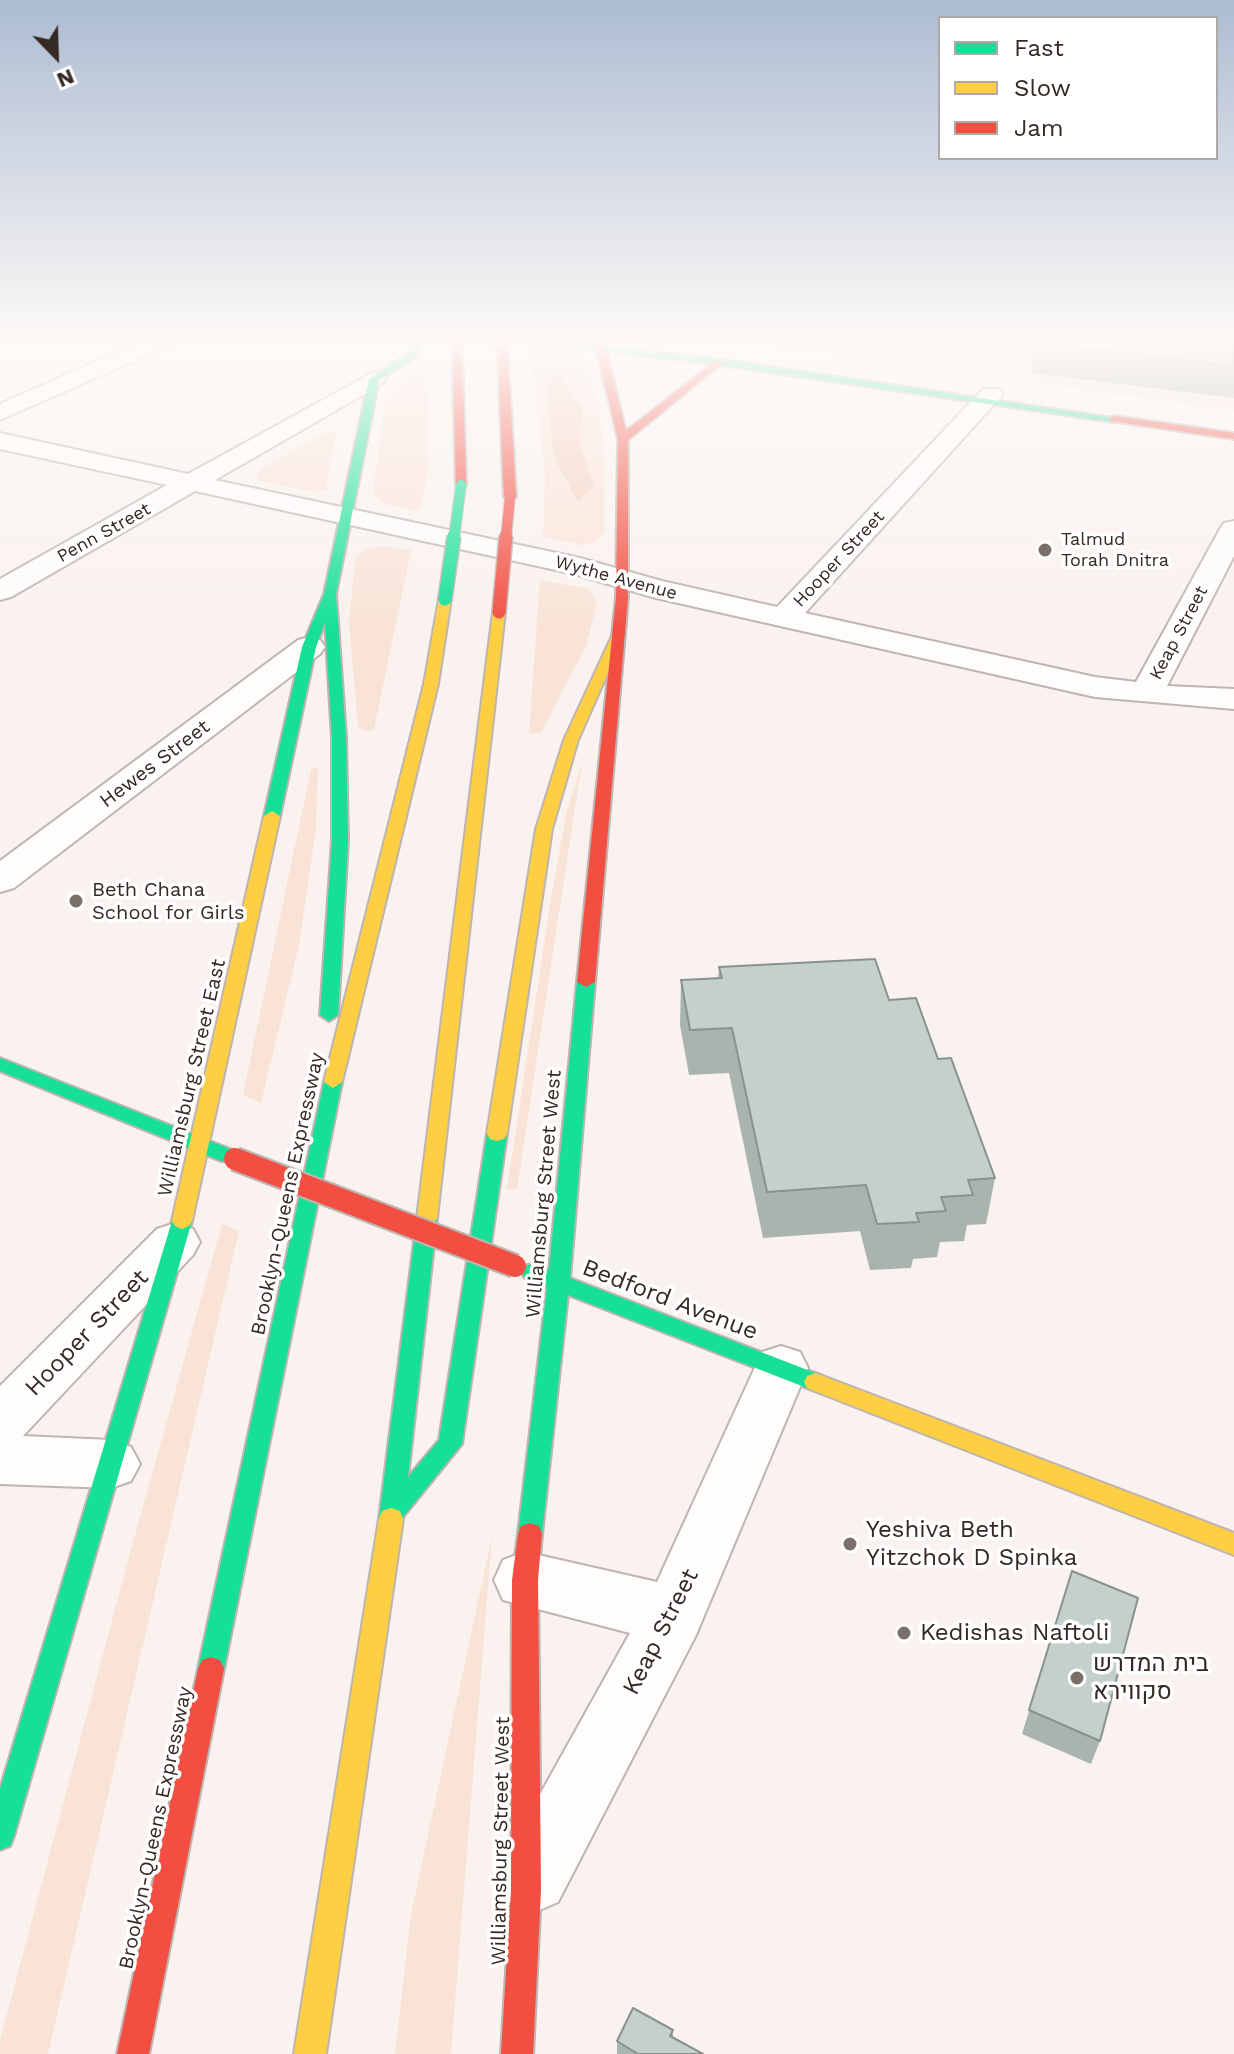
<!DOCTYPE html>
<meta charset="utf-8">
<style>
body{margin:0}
#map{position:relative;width:1234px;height:2054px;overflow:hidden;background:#faf2ee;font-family:"Work Sans",sans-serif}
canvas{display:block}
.legend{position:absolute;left:938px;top:16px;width:280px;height:144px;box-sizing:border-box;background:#fff;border:2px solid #aea9a7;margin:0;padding:10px 14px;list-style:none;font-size:24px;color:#352923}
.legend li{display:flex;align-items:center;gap:16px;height:40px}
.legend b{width:40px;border:2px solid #aea9a7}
.north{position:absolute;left:16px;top:16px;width:80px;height:80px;-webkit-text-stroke:6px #fff;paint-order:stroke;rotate:157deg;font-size:22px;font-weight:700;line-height:32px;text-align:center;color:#352923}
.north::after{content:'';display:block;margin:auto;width:28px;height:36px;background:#352923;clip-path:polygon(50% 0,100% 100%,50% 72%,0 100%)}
</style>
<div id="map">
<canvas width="1234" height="2054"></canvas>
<ul class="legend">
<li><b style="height:10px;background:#16e098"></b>Fast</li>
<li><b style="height:10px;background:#ffcf43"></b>Slow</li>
<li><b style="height:10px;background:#f24e42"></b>Jam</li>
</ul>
<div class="north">N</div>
</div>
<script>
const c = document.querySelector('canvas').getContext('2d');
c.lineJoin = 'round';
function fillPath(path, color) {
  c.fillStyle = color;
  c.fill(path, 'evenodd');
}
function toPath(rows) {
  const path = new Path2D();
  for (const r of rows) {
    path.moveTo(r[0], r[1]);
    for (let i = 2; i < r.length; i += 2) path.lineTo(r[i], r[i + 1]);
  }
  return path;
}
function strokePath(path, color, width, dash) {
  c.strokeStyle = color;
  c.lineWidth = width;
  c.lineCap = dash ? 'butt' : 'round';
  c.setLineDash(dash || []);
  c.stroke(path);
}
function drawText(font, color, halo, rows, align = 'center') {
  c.font = font + ' "Work Sans",Heebo,sans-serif';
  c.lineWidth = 7;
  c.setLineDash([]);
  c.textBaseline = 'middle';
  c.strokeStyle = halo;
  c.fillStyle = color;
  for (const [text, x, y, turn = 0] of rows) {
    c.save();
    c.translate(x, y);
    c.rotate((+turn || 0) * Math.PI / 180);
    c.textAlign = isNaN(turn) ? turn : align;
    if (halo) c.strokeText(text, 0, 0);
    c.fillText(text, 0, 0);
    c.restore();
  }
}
fillPath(toPath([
 [752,341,1234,341,1234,411,750,343]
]), '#f7e6de');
fillPath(toPath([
 [530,350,573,355,589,364,598,402,605,459,604,532,595,542,580,545,543,536,545,476],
 [431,358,427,477,420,511,387,505,373,495,374,484,385,398],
 [326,432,336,434,326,489,315,492,256,480,259,470],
 [380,546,411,550,374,729,367,732,358,727,349,623,355,559,364,549],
 [540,580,589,589,597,603,586,646,541,733,529,733],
 [582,762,517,1189,507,1189,552,892,567,810],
 [318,768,316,829,299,945,261,1103,243,1095,311,769],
 [222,1224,239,1231,48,2054,0,2054,0,2040,130,1553],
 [492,1536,451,2054,395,2054,411,1914]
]), '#f9e3d7');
fillPath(toPath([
 [557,371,582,409,580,444,594,487,578,501,554,458,546,382]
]), '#f4cfbe');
const street = toPath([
 [142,341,171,341,168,346,0,420,0,404,142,341],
 [374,372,382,374,386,379,382,384,215,480,580,558,662,581,777,607,983,389,999,389,1003,394,999,399,805,613,1095,677,1136,682,1220,529,1224,523,1234,521,1234,556,1167,686,1234,689,1234,709,1095,697,656,598,574,574,195,491,11,597,0,600,0,579,167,485,0,449,0,433,188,474,374,372],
 [309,637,320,640,325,647,320,654,14,888,0,892,0,861,298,640,309,637],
 [175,1223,193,1229,200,1242,193,1255,23,1436,111,1440,131,1447,140,1464,131,1481,111,1488,0,1484,0,1386,157,1229,175,1223],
 [781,1346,800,1352,808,1368,696,1635,558,1902,533,1913,508,1902,497,1877,508,1852,630,1633,503,1600,494,1580,503,1560,525,1552,657,1582,762,1352,781,1346]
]);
const fast = toPath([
 [414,341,424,341,416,357,379,380,336,594,346,738,348,841,338,1015,329,1021,320,1015,332,841,332,738,325,622,316,647,280,816,272,821,264,816,302,647,324,594,369,379,409,353,414,341],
 [518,341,548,341,719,359,1119,419,1114,422,719,365,518,341],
 [586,977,595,982,570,1278,823,1376,826,1382,823,1388,815,1391,807,1388,568,1295,542,1534,539,1542,530,1545,521,1542,518,1534,547,1287,525,1278,521,1272,525,1266,532,1264,549,1270,577,982,586,977],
 [0,1058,235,1151,238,1156,235,1161,221,1161,0,1071,0,1058],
 [333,1076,342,1082,224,1669,220,1678,211,1681,202,1678,198,1669,324,1082,333,1076],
 [497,1127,504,1129,507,1134,462,1444,403,1517,400,1527,391,1530,382,1527,379,1519,417,1218,420,1213,427,1211,434,1213,437,1218,408,1477,439,1440,487,1134,490,1129,497,1127],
 [182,1213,189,1216,192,1221,14,1836,10,1846,0,1850,0,1789,172,1221,175,1216,182,1213]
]);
const slow = toPath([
 [445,595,451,599,438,684,342,1082,333,1088,324,1082,424,684,439,599,445,595],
 [499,608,505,612,437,1218,434,1223,427,1225,420,1223,417,1218,493,612,499,608],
 [618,632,624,636,578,740,552,829,507,1134,504,1139,497,1141,490,1139,487,1134,536,829,564,740,612,636,618,632],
 [272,811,280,816,192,1221,189,1226,182,1229,175,1226,172,1221,264,816,272,811],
 [815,1373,1234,1533,1234,1555,807,1388,804,1382,807,1376,815,1373],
 [391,1508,400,1511,403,1519,326,2054,294,2054,379,1519,382,1511,391,1508]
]);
const jam = toPath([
 [452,341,462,341,466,485,461,488,456,485,452,341],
 [497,341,507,341,516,497,510,500,504,497,497,341],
 [594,341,604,341,626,431,716,360,724,362,628,440,628,597,595,982,586,987,577,982,616,597,618,439,594,341],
 [1114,416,1234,433,1234,439,1110,421,1109,419,1114,416],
 [530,1523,539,1526,542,1534,538,1580,541,1890,533,2054,501,2054,511,1890,512,1580,518,1534,521,1526,530,1523],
 [211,1657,220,1660,224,1669,149,2054,117,2054,198,1669,202,1660,211,1657]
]);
strokePath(street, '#beb4b0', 4);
strokePath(fast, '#beb4b0', 4);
strokePath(slow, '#beb4b0', 4);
strokePath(jam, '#beb4b0', 4);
fillPath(street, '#fefdfc');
fillPath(fast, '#16e098');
fillPath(slow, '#ffcf43');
fillPath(jam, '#f24e42');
const fastBridgeFar1 = toPath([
 [454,538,461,485]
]);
const fastBridge = toPath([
 [445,599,454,536]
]);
const jamBridgeFar2 = toPath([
 [506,538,510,497]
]);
const jamBridgeFar1 = toPath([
 [499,612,506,536]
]);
const jamBridge = toPath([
 [235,1159,515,1266]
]);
strokePath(fastBridgeFar1, '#beb4b0', 12, []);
strokePath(fastBridge, '#beb4b0', 16, []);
strokePath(jamBridgeFar2, '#beb4b0', 12, []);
strokePath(jamBridgeFar1, '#beb4b0', 16, []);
strokePath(jamBridge, '#beb4b0', 26, []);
strokePath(fastBridgeFar1, '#16e098', 10);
strokePath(fastBridge, '#16e098', 13);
strokePath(jamBridgeFar2, '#f24e42', 10);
strokePath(jamBridgeFar1, '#f24e42', 13);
strokePath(jamBridge, '#f24e42', 22);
fillPath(toPath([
 [1234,341,1234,398,1031,373,1036,343],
 [719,967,889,1000,938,1059,995,1178,986,1224,967,1225,964,1241,940,1242,937,1257,913,1259,911,1268,870,1270,860,1231,763,1238,729,1073,689,1075,680,1025,681,980,718,978],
 [1072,1571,1100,1741,1091,1764,1022,1734],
 [673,2030,673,2038,703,2054,617,2054,617,2041]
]), '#a9b3af');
const building = toPath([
 [1037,341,1234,341,1234,366,1036,343,1037,341],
 [875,959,889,1000,916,998,938,1059,951,1058,995,1178,968,1180,973,1195,941,1197,946,1211,916,1213,919,1222,877,1224,866,1185,767,1192,732,1028,690,1030,681,980,722,978,719,967,875,959],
 [1072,1571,1138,1598,1100,1741,1029,1710,1072,1571],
 [633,2008,673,2030,670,2036,703,2054,638,2054,617,2041,633,2008]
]);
fillPath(building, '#c4d0cb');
strokePath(building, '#89928e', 2);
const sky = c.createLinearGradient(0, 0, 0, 629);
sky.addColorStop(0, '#adbcd2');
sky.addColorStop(0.54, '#fdf9f7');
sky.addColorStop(1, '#fdf9f700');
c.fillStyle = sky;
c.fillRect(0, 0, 1234, 629);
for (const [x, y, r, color] of [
 [1045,550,8,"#7a6f6a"],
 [76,901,8,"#7a6f6a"],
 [850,1544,8,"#7a6f6a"],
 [904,1633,8,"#7a6f6a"],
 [1077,1678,8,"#7a6f6a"]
]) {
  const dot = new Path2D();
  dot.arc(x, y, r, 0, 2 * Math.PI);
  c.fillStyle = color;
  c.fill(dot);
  strokePath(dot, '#fff', 3);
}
drawText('18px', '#352923', '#fff', [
 ["Penn Street",104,533,-29],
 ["Hooper Street",839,559,-47],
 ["Wythe Avenue",616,578,15],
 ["Keap Street",1179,633,-62]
]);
drawText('18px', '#352923', '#fff', [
 ["Talmud",1061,540],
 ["Torah Dnitra",1061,561]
], 'left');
drawText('20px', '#352923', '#fff', [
 ["Hewes Street",155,764,-37],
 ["Williamsburg Street East",192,1078,-77],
 ["Brooklyn-Queens Expressway",288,1194,-78],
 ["Williamsburg Street West",544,1194,-85],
 ["Brooklyn-Queens Expressway",156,1828,-78],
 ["Williamsburg Street West",501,1841,-89]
]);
drawText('20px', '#352923', '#fff', [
 ["Beth Chana",92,890],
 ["School for Girls",92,913]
], 'left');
drawText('24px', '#352923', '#fff', [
 ["Bedford Avenue",670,1300,21],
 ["Hooper Street",87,1333,-46],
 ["Keap Street",661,1632,-63]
]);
drawText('24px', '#352923', '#fff', [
 ["Yeshiva Beth",866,1530],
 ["Yitzchok D Spinka",866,1558],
 ["Kedishas Naftoli",920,1633],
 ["בית המדרש",1093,1664],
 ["סקווירא",1093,1692]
], 'left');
</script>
